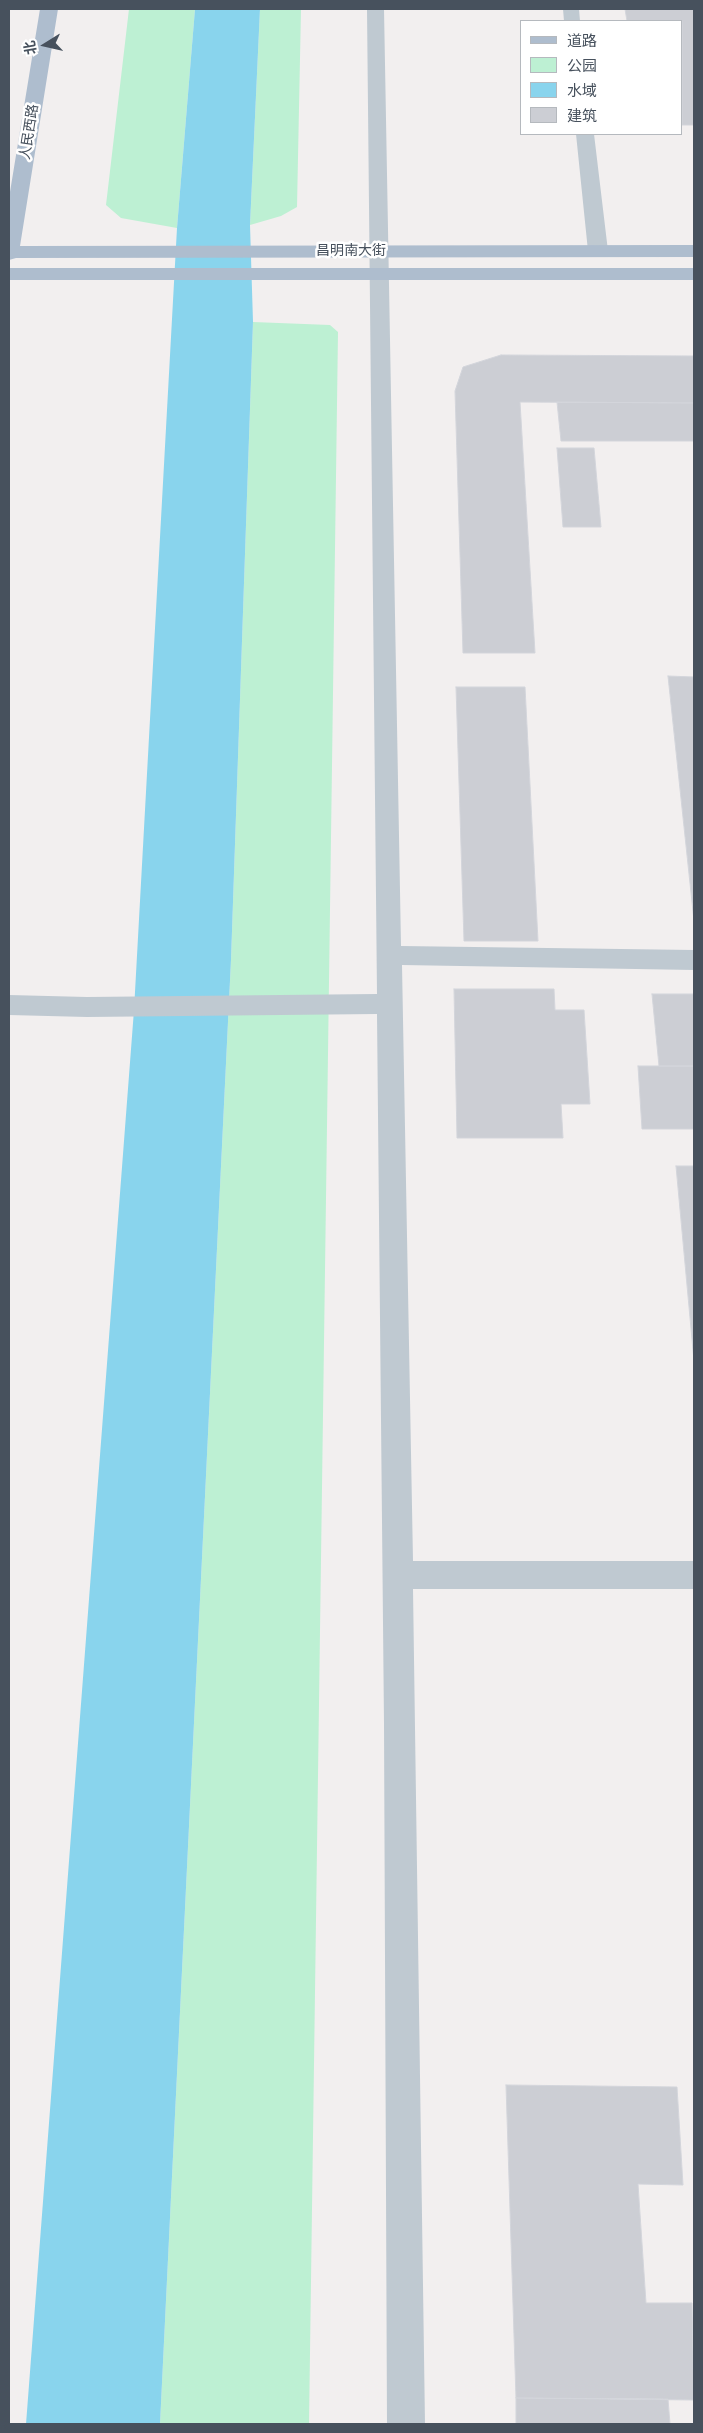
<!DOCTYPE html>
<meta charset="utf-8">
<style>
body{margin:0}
#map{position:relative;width:703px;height:2433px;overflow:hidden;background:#f2efef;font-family:"Golos Text","Noto Sans SC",sans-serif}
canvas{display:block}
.frame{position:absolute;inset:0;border:10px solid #47515d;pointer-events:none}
.legend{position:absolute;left:520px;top:20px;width:162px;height:115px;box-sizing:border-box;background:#fff;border:1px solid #b5b9be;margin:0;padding:6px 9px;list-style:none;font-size:15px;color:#47515d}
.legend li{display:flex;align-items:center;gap:10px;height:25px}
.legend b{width:25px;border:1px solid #b5b9be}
.north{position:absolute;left:20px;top:20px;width:50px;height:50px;-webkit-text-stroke:4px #fff;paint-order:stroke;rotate:260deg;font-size:14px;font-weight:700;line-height:20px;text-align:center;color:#47515d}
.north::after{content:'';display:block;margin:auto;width:18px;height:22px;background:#47515d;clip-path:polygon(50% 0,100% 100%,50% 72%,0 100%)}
</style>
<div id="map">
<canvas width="703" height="2433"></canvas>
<div class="frame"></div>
<ul class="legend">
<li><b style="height:6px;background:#aebdce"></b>道路</li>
<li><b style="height:14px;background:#bdf0d3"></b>公园</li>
<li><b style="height:14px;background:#89d4ed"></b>水域</li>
<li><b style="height:14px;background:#ccced4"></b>建筑</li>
</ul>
<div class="north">北</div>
</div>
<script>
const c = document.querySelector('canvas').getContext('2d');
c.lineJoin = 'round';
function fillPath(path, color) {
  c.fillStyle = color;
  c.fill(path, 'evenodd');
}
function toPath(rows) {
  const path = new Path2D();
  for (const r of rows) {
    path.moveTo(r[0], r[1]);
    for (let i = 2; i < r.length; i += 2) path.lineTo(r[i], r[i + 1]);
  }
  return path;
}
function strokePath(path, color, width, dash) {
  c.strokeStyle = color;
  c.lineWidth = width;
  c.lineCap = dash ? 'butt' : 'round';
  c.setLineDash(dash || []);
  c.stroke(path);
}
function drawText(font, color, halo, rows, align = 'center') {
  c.font = font + ' "Golos Text","Noto Sans SC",sans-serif';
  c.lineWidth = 5;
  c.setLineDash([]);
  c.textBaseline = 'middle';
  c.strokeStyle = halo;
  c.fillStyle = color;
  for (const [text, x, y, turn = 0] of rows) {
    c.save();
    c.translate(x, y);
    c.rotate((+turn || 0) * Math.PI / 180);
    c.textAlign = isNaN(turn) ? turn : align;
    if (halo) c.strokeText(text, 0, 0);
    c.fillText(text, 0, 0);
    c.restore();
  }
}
fillPath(toPath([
 [129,9,195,9,177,228,121,218,106,205],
 [260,9,301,9,297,207,281,216,250,225],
 [253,322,330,325,338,332,309,2424,160,2424,231,960]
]), '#bdf0d3');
fillPath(toPath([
 [195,9,260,9,250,225,253,322,231,960,160,2424,26,2424,134,1010,177,228]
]), '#89d4ed');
const building = toPath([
 [625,9,694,9,694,125,682,125,682,21,627,21,625,9],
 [501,355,694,356,694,403,520,402,535,653,463,653,455,391,463,367,501,355],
 [557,402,694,403,694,441,561,441,557,402],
 [557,448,594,448,601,527,563,527,557,448],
 [668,676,694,677,694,921,668,676],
 [456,687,525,687,538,941,464,941,456,687],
 [454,989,554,989,555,1010,584,1010,590,1104,561,1104,563,1138,457,1138,454,989],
 [652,994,694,994,694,1066,659,1066,652,994],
 [638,1066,694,1066,694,1129,642,1129,638,1066],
 [676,1166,694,1166,694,1361,676,1166],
 [506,2085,677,2087,683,2185,638,2184,646,2303,692,2303,694,2400,516,2398,506,2085],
 [516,2398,668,2399,670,2424,516,2424,516,2398]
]);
fillPath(building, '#ccced4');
strokePath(building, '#d3d5db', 1);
fillPath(toPath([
 [367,9,384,9,401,946,694,950,694,970,402,965,413,1561,694,1561,694,1589,413,1589,425,2424,387,2424,384,1724,377,1014,87,1017,9,1015,9,995,87,997,377,994,367,9],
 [563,9,579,9,580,21,564,21,563,9],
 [576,134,594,134,608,251,605,255,598,257,591,255,588,251,576,134]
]), '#bfc9d1');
fillPath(toPath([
 [40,9,58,9,20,246,694,245,694,257,16,258,9,260,9,198,40,9],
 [9,268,694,268,694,280,9,280,9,268]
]), '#aebdce');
drawText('14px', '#47515d', '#fff', [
 ["人民西路",29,132,-81],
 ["昌明南大街",351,251]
]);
</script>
